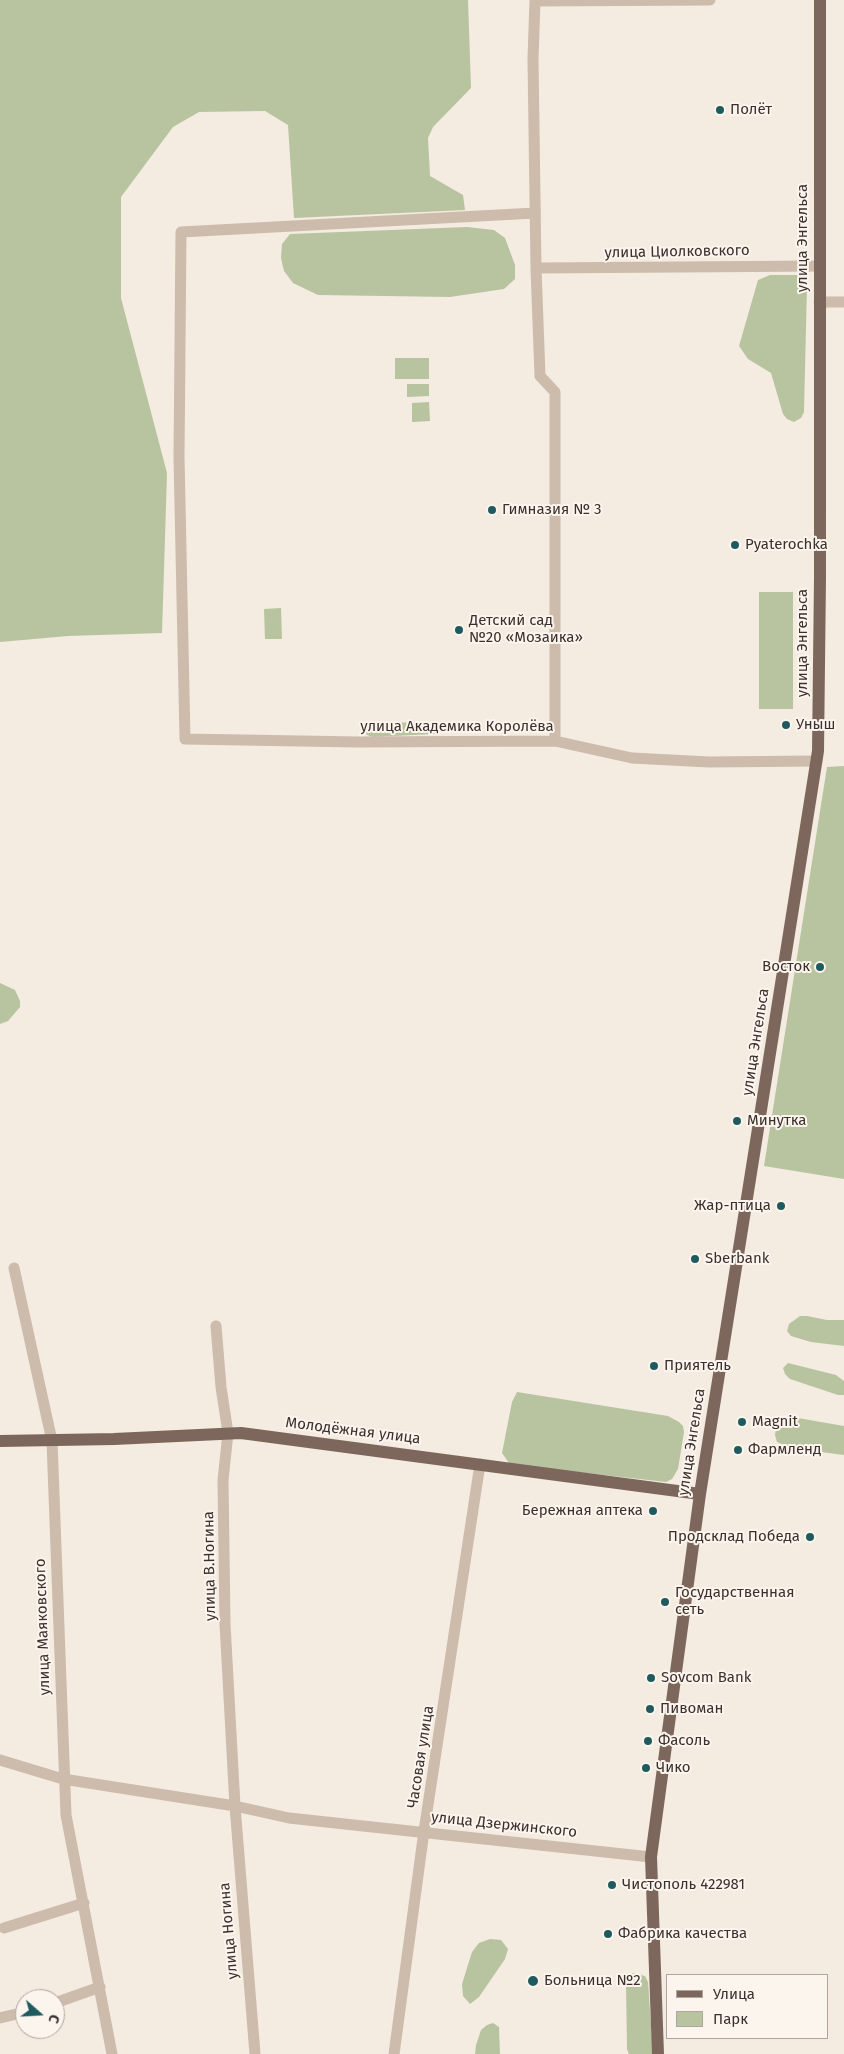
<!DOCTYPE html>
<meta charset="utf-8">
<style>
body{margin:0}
#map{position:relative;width:844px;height:2054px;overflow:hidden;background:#f4ebe1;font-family:"Fira Sans",sans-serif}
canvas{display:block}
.legend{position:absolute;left:666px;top:1974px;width:162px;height:65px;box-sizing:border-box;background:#fbf5ee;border:1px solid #aea6a0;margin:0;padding:6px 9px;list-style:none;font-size:15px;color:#3b302b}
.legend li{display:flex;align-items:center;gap:10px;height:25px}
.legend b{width:25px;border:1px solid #aea6a0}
.north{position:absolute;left:15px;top:1989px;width:50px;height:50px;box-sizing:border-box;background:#fbf5ee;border:1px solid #aea6a0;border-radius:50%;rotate:109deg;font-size:14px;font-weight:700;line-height:20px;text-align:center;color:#3b302b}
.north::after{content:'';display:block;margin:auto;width:18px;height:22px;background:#1f5a5e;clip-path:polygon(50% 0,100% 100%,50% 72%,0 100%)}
</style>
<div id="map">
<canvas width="844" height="2054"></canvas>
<ul class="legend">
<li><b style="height:6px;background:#7d675c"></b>Улица</li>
<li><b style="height:14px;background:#b8c4a0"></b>Парк</li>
</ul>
<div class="north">С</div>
</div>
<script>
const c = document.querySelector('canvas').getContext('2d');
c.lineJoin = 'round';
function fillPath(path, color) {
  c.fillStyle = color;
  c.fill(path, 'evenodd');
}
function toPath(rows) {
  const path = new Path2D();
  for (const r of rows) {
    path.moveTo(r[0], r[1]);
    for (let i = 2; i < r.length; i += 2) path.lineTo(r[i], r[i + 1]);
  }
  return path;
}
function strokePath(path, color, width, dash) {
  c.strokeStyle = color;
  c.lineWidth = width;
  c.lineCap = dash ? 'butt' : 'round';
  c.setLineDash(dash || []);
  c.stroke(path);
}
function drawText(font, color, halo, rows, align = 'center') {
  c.font = font + ' "Fira Sans",sans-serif';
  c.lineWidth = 4;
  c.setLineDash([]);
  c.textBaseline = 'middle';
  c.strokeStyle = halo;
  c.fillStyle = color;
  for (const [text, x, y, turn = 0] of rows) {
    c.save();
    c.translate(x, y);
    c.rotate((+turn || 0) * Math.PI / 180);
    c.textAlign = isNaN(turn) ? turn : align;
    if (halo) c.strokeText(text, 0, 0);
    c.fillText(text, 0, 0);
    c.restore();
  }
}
fillPath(toPath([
 [0,0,468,0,471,88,433,127,428,138,430,176,463,195,465,210,294,218,288,125,265,111,199,112,173,127,121,197,121,298,167,473,162,633,68,636,0,642],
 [467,227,494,230,505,238,515,265,515,279,504,289,450,297,318,295,293,283,284,271,281,258,282,244,290,234],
 [770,275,798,275,807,285,804,412,801,418,794,422,787,419,783,414,771,373,748,359,739,346,758,280],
 [395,358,429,358,429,379,395,379],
 [407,384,429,384,429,396,407,397],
 [429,402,430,421,412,422,412,403],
 [759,592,793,592,793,709,759,709],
 [281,608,282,639,265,639,264,609],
 [374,722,430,723,436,724,439,730,434,734,373,737,367,735,363,729,367,724],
 [844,766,844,1179,764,1166,827,767],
 [0,983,15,990,20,1001,20,1007,8,1021,0,1024],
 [800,1316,807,1316,827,1320,844,1320,844,1346,811,1342,791,1336,787,1331,789,1324],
 [788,1363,836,1375,844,1381,844,1395,838,1395,790,1379,785,1374,783,1368],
 [517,1392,668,1416,679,1422,683,1426,684,1432,678,1469,672,1479,666,1482,515,1465,509,1463,502,1453,512,1402],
 [792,1417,844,1426,844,1455,790,1448,777,1442,775,1435,776,1429,785,1419],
 [490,1939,501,1940,508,1949,505,1959,479,1997,470,2004,463,1996,462,1984,472,1952,479,1943],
 [633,1973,645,1976,648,1982,653,2054,629,2054,627,2049,626,1984,627,1977],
 [493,2023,499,2027,500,2054,475,2054,476,2045,481,2030,487,2025]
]), '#b8c4a0');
strokePath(toPath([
 [535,213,181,232,179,457,185,739,358,742,555,741,632,758,709,762,817,761],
 [536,268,819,266],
 [819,302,844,302],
 [555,741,555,392,540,376,536,268,533,59,535,1,710,0],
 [14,1268,52,1441,66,1815,112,2054],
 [216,1326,221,1387,228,1433,223,1480,225,1624,235,1806,255,2054],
 [0,1760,63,1779,235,1806,289,1818,651,1857],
 [4,1928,84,1903],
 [55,2003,100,1987],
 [0,2018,25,2012],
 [394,2054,424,1831,480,1464]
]), '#cdbbac', 11);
strokePath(toPath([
 [0,1441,114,1439,241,1433,700,1494],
 [658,2054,651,1857,700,1494,818,751,820,577,820,0]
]), '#7d675c', 12);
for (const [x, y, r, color] of [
 [720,110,5,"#1f5a5e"],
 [492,510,5,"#1f5a5e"],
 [735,545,5,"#1f5a5e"],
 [459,630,5,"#1f5a5e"],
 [786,725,5,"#1f5a5e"],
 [820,967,5,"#1f5a5e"],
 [737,1121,5,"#1f5a5e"],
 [781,1206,5,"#1f5a5e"],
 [695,1259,5,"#1f5a5e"],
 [654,1366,5,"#1f5a5e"],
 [742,1422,5,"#1f5a5e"],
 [738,1450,5,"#1f5a5e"],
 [653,1511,5,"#1f5a5e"],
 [810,1537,5,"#1f5a5e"],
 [665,1602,5,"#1f5a5e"],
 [651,1678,5,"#1f5a5e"],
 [650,1709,5,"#1f5a5e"],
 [648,1741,5,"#1f5a5e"],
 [646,1768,5,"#1f5a5e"],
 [612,1885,5,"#1f5a5e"],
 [608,1934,5,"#1f5a5e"],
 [533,1981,6,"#1f5a5e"]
]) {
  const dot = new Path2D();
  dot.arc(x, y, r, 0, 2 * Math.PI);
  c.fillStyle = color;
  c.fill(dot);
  strokePath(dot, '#fbf5ee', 2);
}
drawText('15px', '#3b302b', '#fbf5ee', [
 ["Полёт",730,110],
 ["Гимназия № 3",502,510],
 ["Pyaterochka",745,545],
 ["Детский сад",469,621],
 ["№20 «Мозаика»",469,638],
 ["Уныш",796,725],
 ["Восток",810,967,"right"],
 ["Минутка",747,1121],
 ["Жар-птица",771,1206,"right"],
 ["Sberbank",705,1259],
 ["Приятель",664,1366],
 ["Magnit",752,1422],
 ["Фармленд",748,1450],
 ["Бережная аптека",643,1511,"right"],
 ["Продсклад Победа",800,1537,"right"],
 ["Государственная",675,1593],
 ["сеть",675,1610],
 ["Sovcom Bank",661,1678],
 ["Пивоман",660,1709],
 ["Фасоль",658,1741],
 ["Чико",656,1768],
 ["Чистополь 422981",622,1885],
 ["Фабрика качества",618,1934],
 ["Больница №2",544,1981]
], 'left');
drawText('15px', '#3b302b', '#fbf5ee', [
 ["улица Энгельса",803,238,-90],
 ["улица Циолковского",677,252,-1],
 ["улица Энгельса",803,643,-90],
 ["улица Академика Королёва",457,727],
 ["улица Энгельса",756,1042,-81],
 ["Молодёжная улица",353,1431,7],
 ["улица Энгельса",692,1442,-81],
 ["улица В.Ногина",210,1566,-91],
 ["улица Маяковского",43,1627,-92],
 ["Часовая улица",421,1757,-81],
 ["улица Дзержинского",504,1825,6],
 ["улица Ногина",229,1931,-95]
]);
</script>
